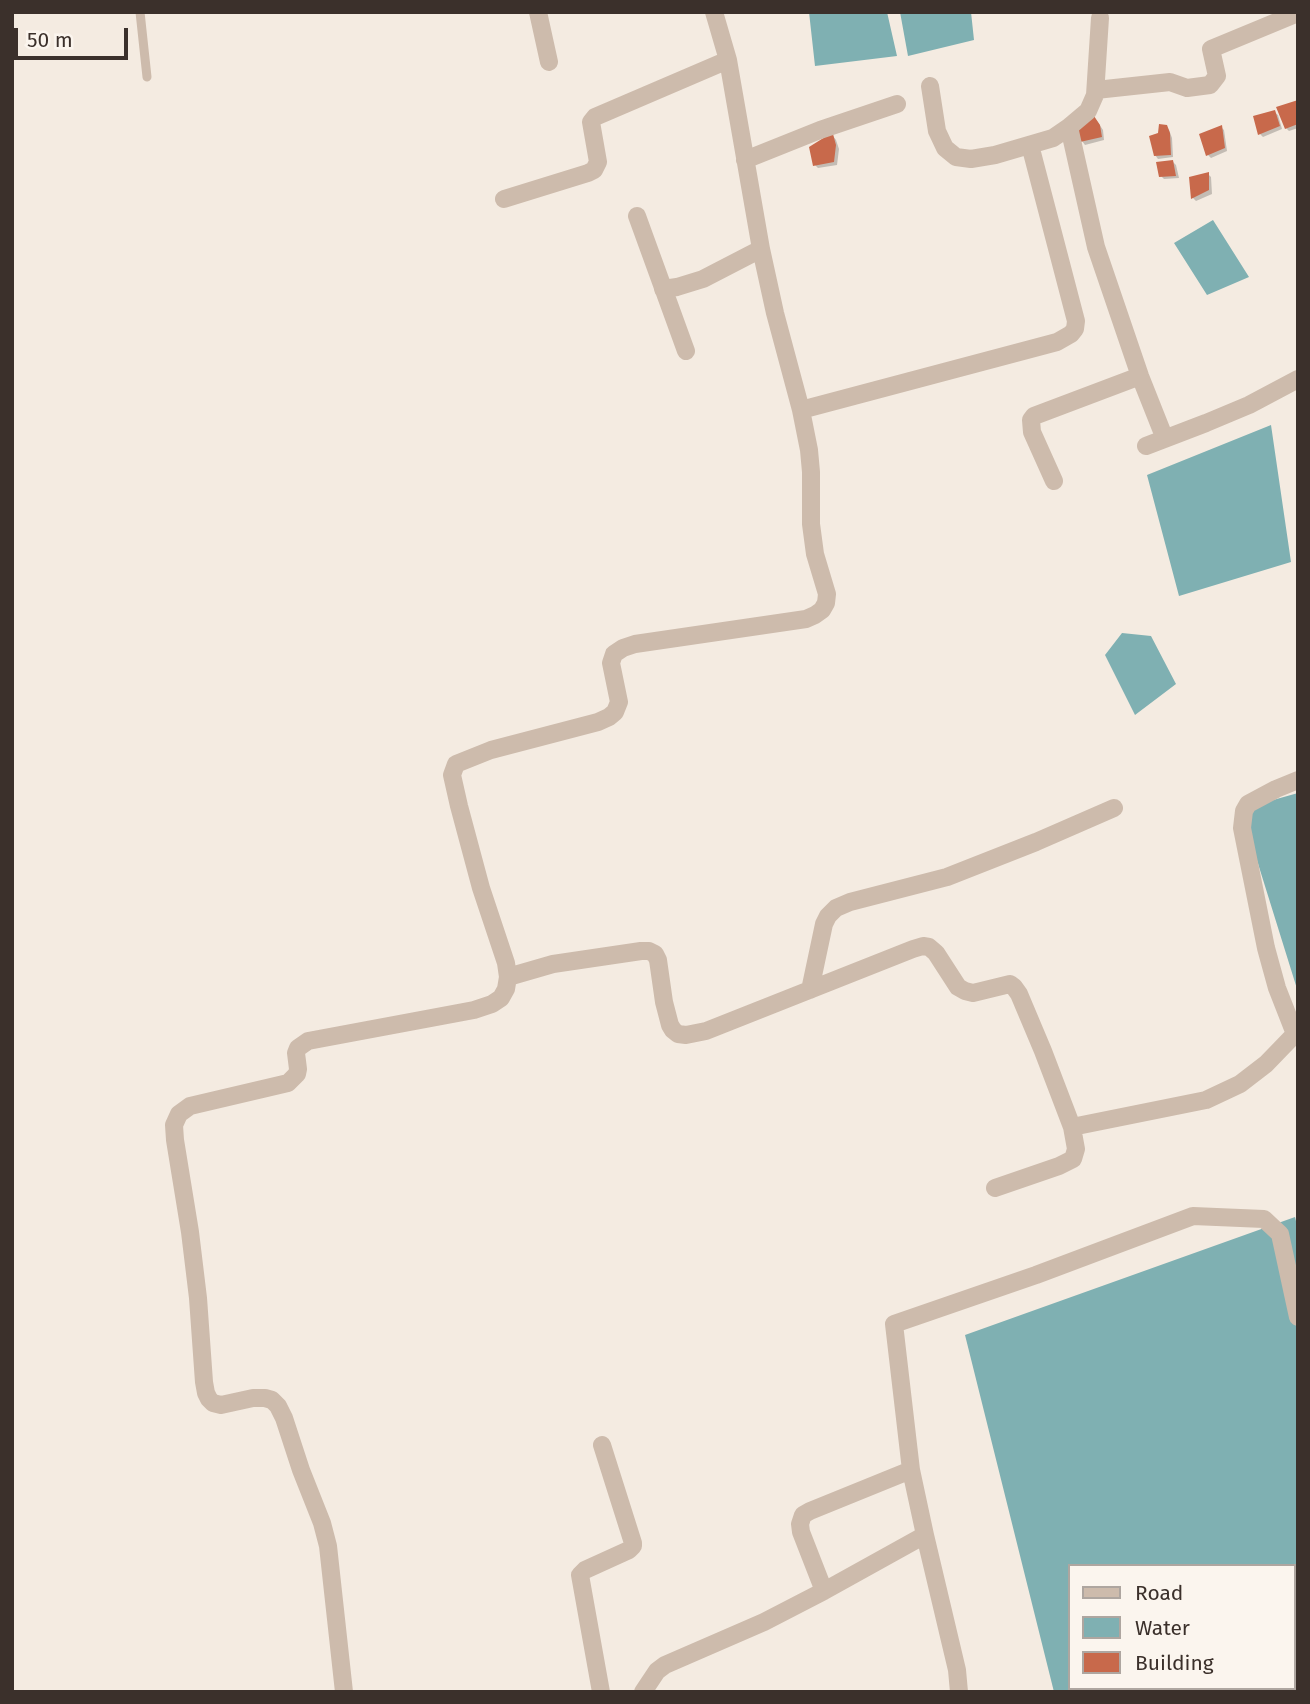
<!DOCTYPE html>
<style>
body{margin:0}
#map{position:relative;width:1310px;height:1704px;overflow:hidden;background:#f4ebe1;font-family:"Fira Sans",sans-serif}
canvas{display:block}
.frame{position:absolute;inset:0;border:14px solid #3b302b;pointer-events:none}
.legend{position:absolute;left:1068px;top:1564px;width:228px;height:126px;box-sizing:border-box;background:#fbf5ee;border:2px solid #aea6a0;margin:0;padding:9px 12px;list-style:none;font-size:21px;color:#3b302b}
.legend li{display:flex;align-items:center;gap:14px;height:35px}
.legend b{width:35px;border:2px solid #aea6a0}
.scale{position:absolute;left:14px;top:28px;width:114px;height:32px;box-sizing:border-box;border:4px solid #3b302b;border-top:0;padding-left:9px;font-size:21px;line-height:24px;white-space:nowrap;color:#3b302b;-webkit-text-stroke:5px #fbf5ee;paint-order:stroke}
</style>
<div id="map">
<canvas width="1310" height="1704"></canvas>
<div class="frame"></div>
<ul class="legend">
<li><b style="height:9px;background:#cdbbac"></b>Road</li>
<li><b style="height:19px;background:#7fb0b2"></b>Water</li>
<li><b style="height:19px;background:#c8694b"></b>Building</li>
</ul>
<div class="scale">50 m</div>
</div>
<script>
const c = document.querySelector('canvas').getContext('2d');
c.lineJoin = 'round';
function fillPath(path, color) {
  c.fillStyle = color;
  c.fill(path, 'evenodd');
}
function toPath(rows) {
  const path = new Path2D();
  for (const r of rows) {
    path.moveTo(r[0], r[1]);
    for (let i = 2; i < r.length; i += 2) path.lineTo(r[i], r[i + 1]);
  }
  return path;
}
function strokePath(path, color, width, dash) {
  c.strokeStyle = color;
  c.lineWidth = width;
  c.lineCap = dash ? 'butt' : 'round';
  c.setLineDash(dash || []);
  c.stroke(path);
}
fillPath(toPath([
 [809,12,887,12,897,56,815,66],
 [900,12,971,12,974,40,908,56],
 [1213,220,1249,277,1207,295,1174,243],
 [1271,425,1291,562,1179,596,1147,475],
 [1122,633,1151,636,1176,684,1135,715,1105,655],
 [1298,793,1298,992,1241,809],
 [1295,1217,1298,1229,1298,1692,1054,1692,965,1335],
 [1070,1566,1294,1566,1294,1688,1070,1688]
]), '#7fb0b2');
fillPath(toPath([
 [1298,101,1298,128,1289,131,1286,128],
 [1274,112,1278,115,1282,129,1263,137,1260,134],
 [1097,121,1103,130,1104,140,1085,145,1082,141],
 [1166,126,1169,130,1172,138,1173,157,1158,159,1155,155,1160,134],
 [1221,127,1224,130,1227,151,1211,158,1208,155],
 [833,136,836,140,839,149,837,165,818,168,815,165],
 [1173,162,1176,165,1179,178,1164,179,1161,176],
 [1208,174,1211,177,1212,194,1196,201,1193,198,1191,179]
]), '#0003');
fillPath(toPath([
 [1298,100,1298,124,1285,129,1276,107],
 [1275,110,1280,126,1258,135,1253,116],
 [1094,116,1100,125,1102,137,1080,142,1074,128],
 [1159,124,1167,125,1170,133,1171,155,1154,156,1149,136,1158,133],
 [1222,125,1225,148,1206,156,1199,134],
 [833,134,836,145,834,162,813,166,809,147,825,137],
 [1173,160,1176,176,1159,177,1156,162],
 [1209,172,1209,190,1191,199,1189,177]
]), '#c8694b');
strokePath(toPath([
 [140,12,147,77]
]), '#cdbbac', 9);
strokePath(toPath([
 [538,12,549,62],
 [930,86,937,131,945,148,956,157,971,159,995,155,1053,138,1069,127,1088,111,1095,95,1100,18],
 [1096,90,1170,82,1187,88,1210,85,1217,76,1211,49,1298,13],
 [1069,127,1096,247,1140,376,1165,439],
 [745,160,820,130,897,104],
 [504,199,588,173,594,170,598,162,591,122,595,117,728,60],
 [637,216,686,351],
 [663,289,677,287,703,279,761,249],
 [801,410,1057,342,1071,334,1075,329,1076,321,1030,145],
 [1146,446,1206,423,1249,405,1298,379],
 [1054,481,1032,432,1031,420,1034,416,1140,376],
 [508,977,553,964,641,951,649,951,655,954,658,960,664,1002,670,1025,673,1030,678,1034,686,1035,706,1031,913,949,923,946,929,947,936,953,958,987,965,991,973,993,1010,984,1014,987,1019,994,1043,1051,1072,1127,1076,1149,1073,1159,1059,1166,995,1188],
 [810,990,824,924,828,916,836,908,850,902,947,877,1036,842,1114,808],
 [1295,1034,1277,988,1266,948,1242,828,1244,811,1248,804,1276,789,1298,780],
 [1072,1127,1206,1100,1240,1084,1266,1064,1295,1034,1298,1033],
 [824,1591,801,1532,800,1524,803,1515,810,1511,911,1470],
 [344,1692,328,1546,322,1523,301,1470,284,1418,278,1406,272,1400,265,1398,253,1398,221,1405,213,1403,209,1399,206,1393,204,1382,198,1298,190,1232,175,1140,174,1125,179,1114,190,1106,288,1083,297,1074,298,1069,296,1053,298,1048,308,1041,474,1010,492,1004,501,998,506,989,508,977,506,963,481,888,459,806,452,775,456,764,491,750,598,722,609,717,615,712,619,702,611,663,614,654,623,648,635,644,806,619,815,615,822,610,826,603,827,594,815,554,811,524,811,472,809,450,801,410,775,313,761,249,728,60,714,12],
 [601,1692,580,1575,585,1570,629,1550,633,1546,633,1543,602,1445],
 [643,1692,657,1671,665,1665,764,1622,824,1591,925,1535],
 [959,1692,957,1670,925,1535,911,1470,894,1324,1036,1275,1193,1216,1264,1219,1280,1234,1298,1317]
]), '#cdbbac', 18);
</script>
